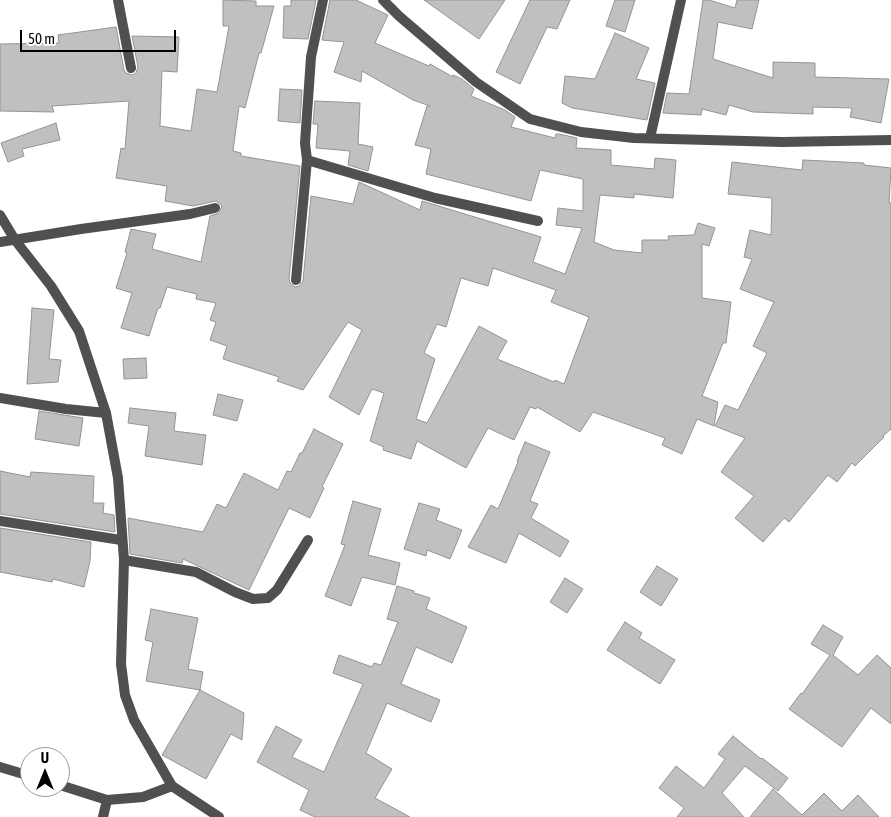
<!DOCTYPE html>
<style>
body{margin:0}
#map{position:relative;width:891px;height:817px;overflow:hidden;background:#fff;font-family:"Asap Condensed",sans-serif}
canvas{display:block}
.north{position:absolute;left:20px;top:747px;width:50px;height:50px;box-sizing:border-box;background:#fff;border:1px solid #999;border-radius:50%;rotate:0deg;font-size:14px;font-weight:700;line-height:20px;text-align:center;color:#000}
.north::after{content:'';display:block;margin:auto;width:18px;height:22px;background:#000;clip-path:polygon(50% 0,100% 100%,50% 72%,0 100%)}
.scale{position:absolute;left:20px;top:30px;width:156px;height:22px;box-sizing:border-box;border:2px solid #000;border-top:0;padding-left:6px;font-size:15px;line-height:18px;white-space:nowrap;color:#000;-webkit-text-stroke:4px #fff;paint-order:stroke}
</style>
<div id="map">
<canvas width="891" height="817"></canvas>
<div class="north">U</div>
<div class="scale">50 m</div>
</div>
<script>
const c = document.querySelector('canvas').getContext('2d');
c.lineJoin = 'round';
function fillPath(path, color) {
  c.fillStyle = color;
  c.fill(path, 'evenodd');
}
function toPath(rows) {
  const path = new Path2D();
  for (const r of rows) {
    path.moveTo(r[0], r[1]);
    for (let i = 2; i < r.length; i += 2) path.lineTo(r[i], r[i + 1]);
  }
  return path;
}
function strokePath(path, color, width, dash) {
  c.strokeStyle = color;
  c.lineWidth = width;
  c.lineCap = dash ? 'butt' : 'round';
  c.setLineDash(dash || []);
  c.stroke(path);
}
const building = toPath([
 [223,0,256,1,256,6,274,6,261,53,259,53,245,108,239,106,233,151,241,153,241,156,300,166,289,279,290,283,295,287,299,286,303,281,311,196,353,204,359,182,420,210,422,201,541,237,533,262,565,274,582,228,556,225,558,208,583,211,583,179,540,170,531,201,426,174,431,149,415,145,427,106,430,106,413,100,362,71,361,82,334,72,344,42,322,40,330,0,356,0,388,15,375,43,429,66,430,64,453,77,453,75,462,79,474,89,471,96,505,110,515,117,511,127,555,138,556,134,559,134,577,138,576,148,611,150,611,165,654,169,655,158,676,160,673,198,634,194,634,198,600,195,594,242,614,250,642,253,642,240,669,240,668,236,694,235,698,223,715,228,709,246,702,244,702,298,731,302,726,343,723,343,702,396,718,402,714,426,697,419,682,454,662,445,665,438,593,412,580,432,537,407,536,409,530,407,514,440,488,428,466,468,417,441,411,459,383,450,384,447,370,441,384,393,372,389,359,415,329,397,362,330,348,322,303,390,277,381,279,377,223,359,227,346,210,340,216,322,210,320,216,303,196,299,197,294,167,287,160,308,158,308,149,336,121,328,132,293,116,288,127,253,125,252,131,229,156,234,152,249,201,262,210,216,219,213,222,206,216,201,193,206,165,201,167,186,116,178,121,148,125,149,129,101,52,106,54,112,0,111,0,44,59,43,58,35,116,27,124,70,126,73,132,75,136,73,138,67,132,36,179,37,177,72,162,71,160,126,191,131,197,89,217,92,229,26,223,26,223,0],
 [493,268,556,290,551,302,589,317,564,384,555,380,554,382,497,359,507,341,479,326,427,423,416,419,435,359,424,353,437,324,446,327,461,278,488,286,493,268],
 [291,0,316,0,308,39,283,38,284,6,291,6,291,0],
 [424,0,505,0,479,39,424,0],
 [530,0,570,0,557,29,547,27,520,84,496,72,530,0],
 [615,0,635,0,625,32,606,26,615,0],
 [703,0,709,0,735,8,737,0,759,0,752,29,718,22,713,59,773,78,773,62,815,63,815,77,889,79,881,123,850,117,852,108,813,107,813,114,753,112,729,105,726,115,702,109,701,115,663,113,667,93,689,94,703,0],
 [615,33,649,48,636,79,655,83,647,120,572,108,562,103,565,76,595,79,615,33],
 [280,89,302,90,300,123,278,121,280,89],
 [315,101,360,103,358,144,373,147,368,171,348,165,350,151,316,148,318,124,313,124,315,101],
 [56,123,60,140,22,149,24,156,8,162,1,143,56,123],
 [803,160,864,163,864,165,891,168,889,203,891,203,891,429,883,436,884,437,855,466,852,463,837,482,828,475,789,522,784,518,763,542,735,518,754,496,721,472,745,438,715,426,725,405,738,410,767,353,753,346,774,302,740,289,752,259,744,257,750,230,771,235,772,198,728,194,732,162,802,170,803,160],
 [32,308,54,310,49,359,61,360,58,382,27,384,32,308],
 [146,358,147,378,124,379,123,359,146,358],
 [218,394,243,400,237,421,213,415,218,394],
 [130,408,176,413,174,431,206,435,202,465,145,456,149,426,128,423,130,408],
 [39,411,83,418,79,446,35,439,39,411],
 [314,429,343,444,322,487,324,488,310,518,289,508,249,590,183,559,182,563,130,554,128,518,203,532,217,504,226,508,244,473,278,490,287,471,291,472,300,453,302,453,314,429],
 [525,442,550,452,530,501,538,504,531,518,569,541,560,557,519,533,506,563,468,547,491,505,498,509,518,462,517,461,525,442],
 [0,471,30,477,31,472,94,476,93,503,104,503,103,513,114,515,115,532,0,514,0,471],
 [353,501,381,509,368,555,400,563,395,585,362,577,351,606,325,596,345,545,341,544,353,501],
 [419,503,440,509,436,520,462,530,450,559,427,550,426,556,404,549,419,503],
 [0,528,91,542,90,561,84,587,53,579,52,582,0,572,0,528],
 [657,566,678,579,661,606,640,592,657,566],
 [565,578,583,589,567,613,550,602,565,578],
 [397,586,414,591,414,593,430,598,426,609,467,627,452,663,416,647,401,684,440,700,431,722,387,703,366,753,392,769,375,798,410,817,315,817,300,810,309,790,257,762,276,726,302,740,292,757,324,772,363,684,333,673,339,655,372,667,374,663,381,665,398,622,387,619,397,586],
 [151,609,198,618,188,669,203,672,200,690,146,681,153,642,145,640,151,609],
 [625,622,642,633,639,638,675,660,660,684,607,650,625,622],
 [823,625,843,637,833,655,858,675,877,655,891,668,891,724,871,708,842,747,789,709,801,693,802,694,830,655,811,644,823,625],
 [200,690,244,713,242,740,231,734,206,779,162,755,200,690],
 [733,736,761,759,762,758,788,778,778,791,745,766,722,793,744,817,677,817,684,808,659,788,676,766,704,788,725,759,718,754,733,736],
 [773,789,802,815,824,793,842,811,858,795,879,817,750,817,773,789]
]);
fillPath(building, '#c0c0c0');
strokePath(building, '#949494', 1);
strokePath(toPath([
 [118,0,131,68],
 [323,0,311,57,305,143,307,160,435,198,538,221],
 [383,0,399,16,476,82,530,119,581,132,634,138,782,142,891,140],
 [650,138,681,0],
 [0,242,81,229,190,214,215,208],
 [296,280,307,160],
 [0,398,66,409,106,413],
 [0,521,121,540],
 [124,560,196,572,235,592,253,599,268,598,277,590,308,540],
 [0,767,30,776],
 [60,785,107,800,143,797,172,786],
 [103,817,107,800]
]), '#505050', 10);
strokePath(toPath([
 [0,215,15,240,51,286,79,331,106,413,118,478,124,560,121,664,125,695,134,720,172,786,219,817]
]), '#505050', 10);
</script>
